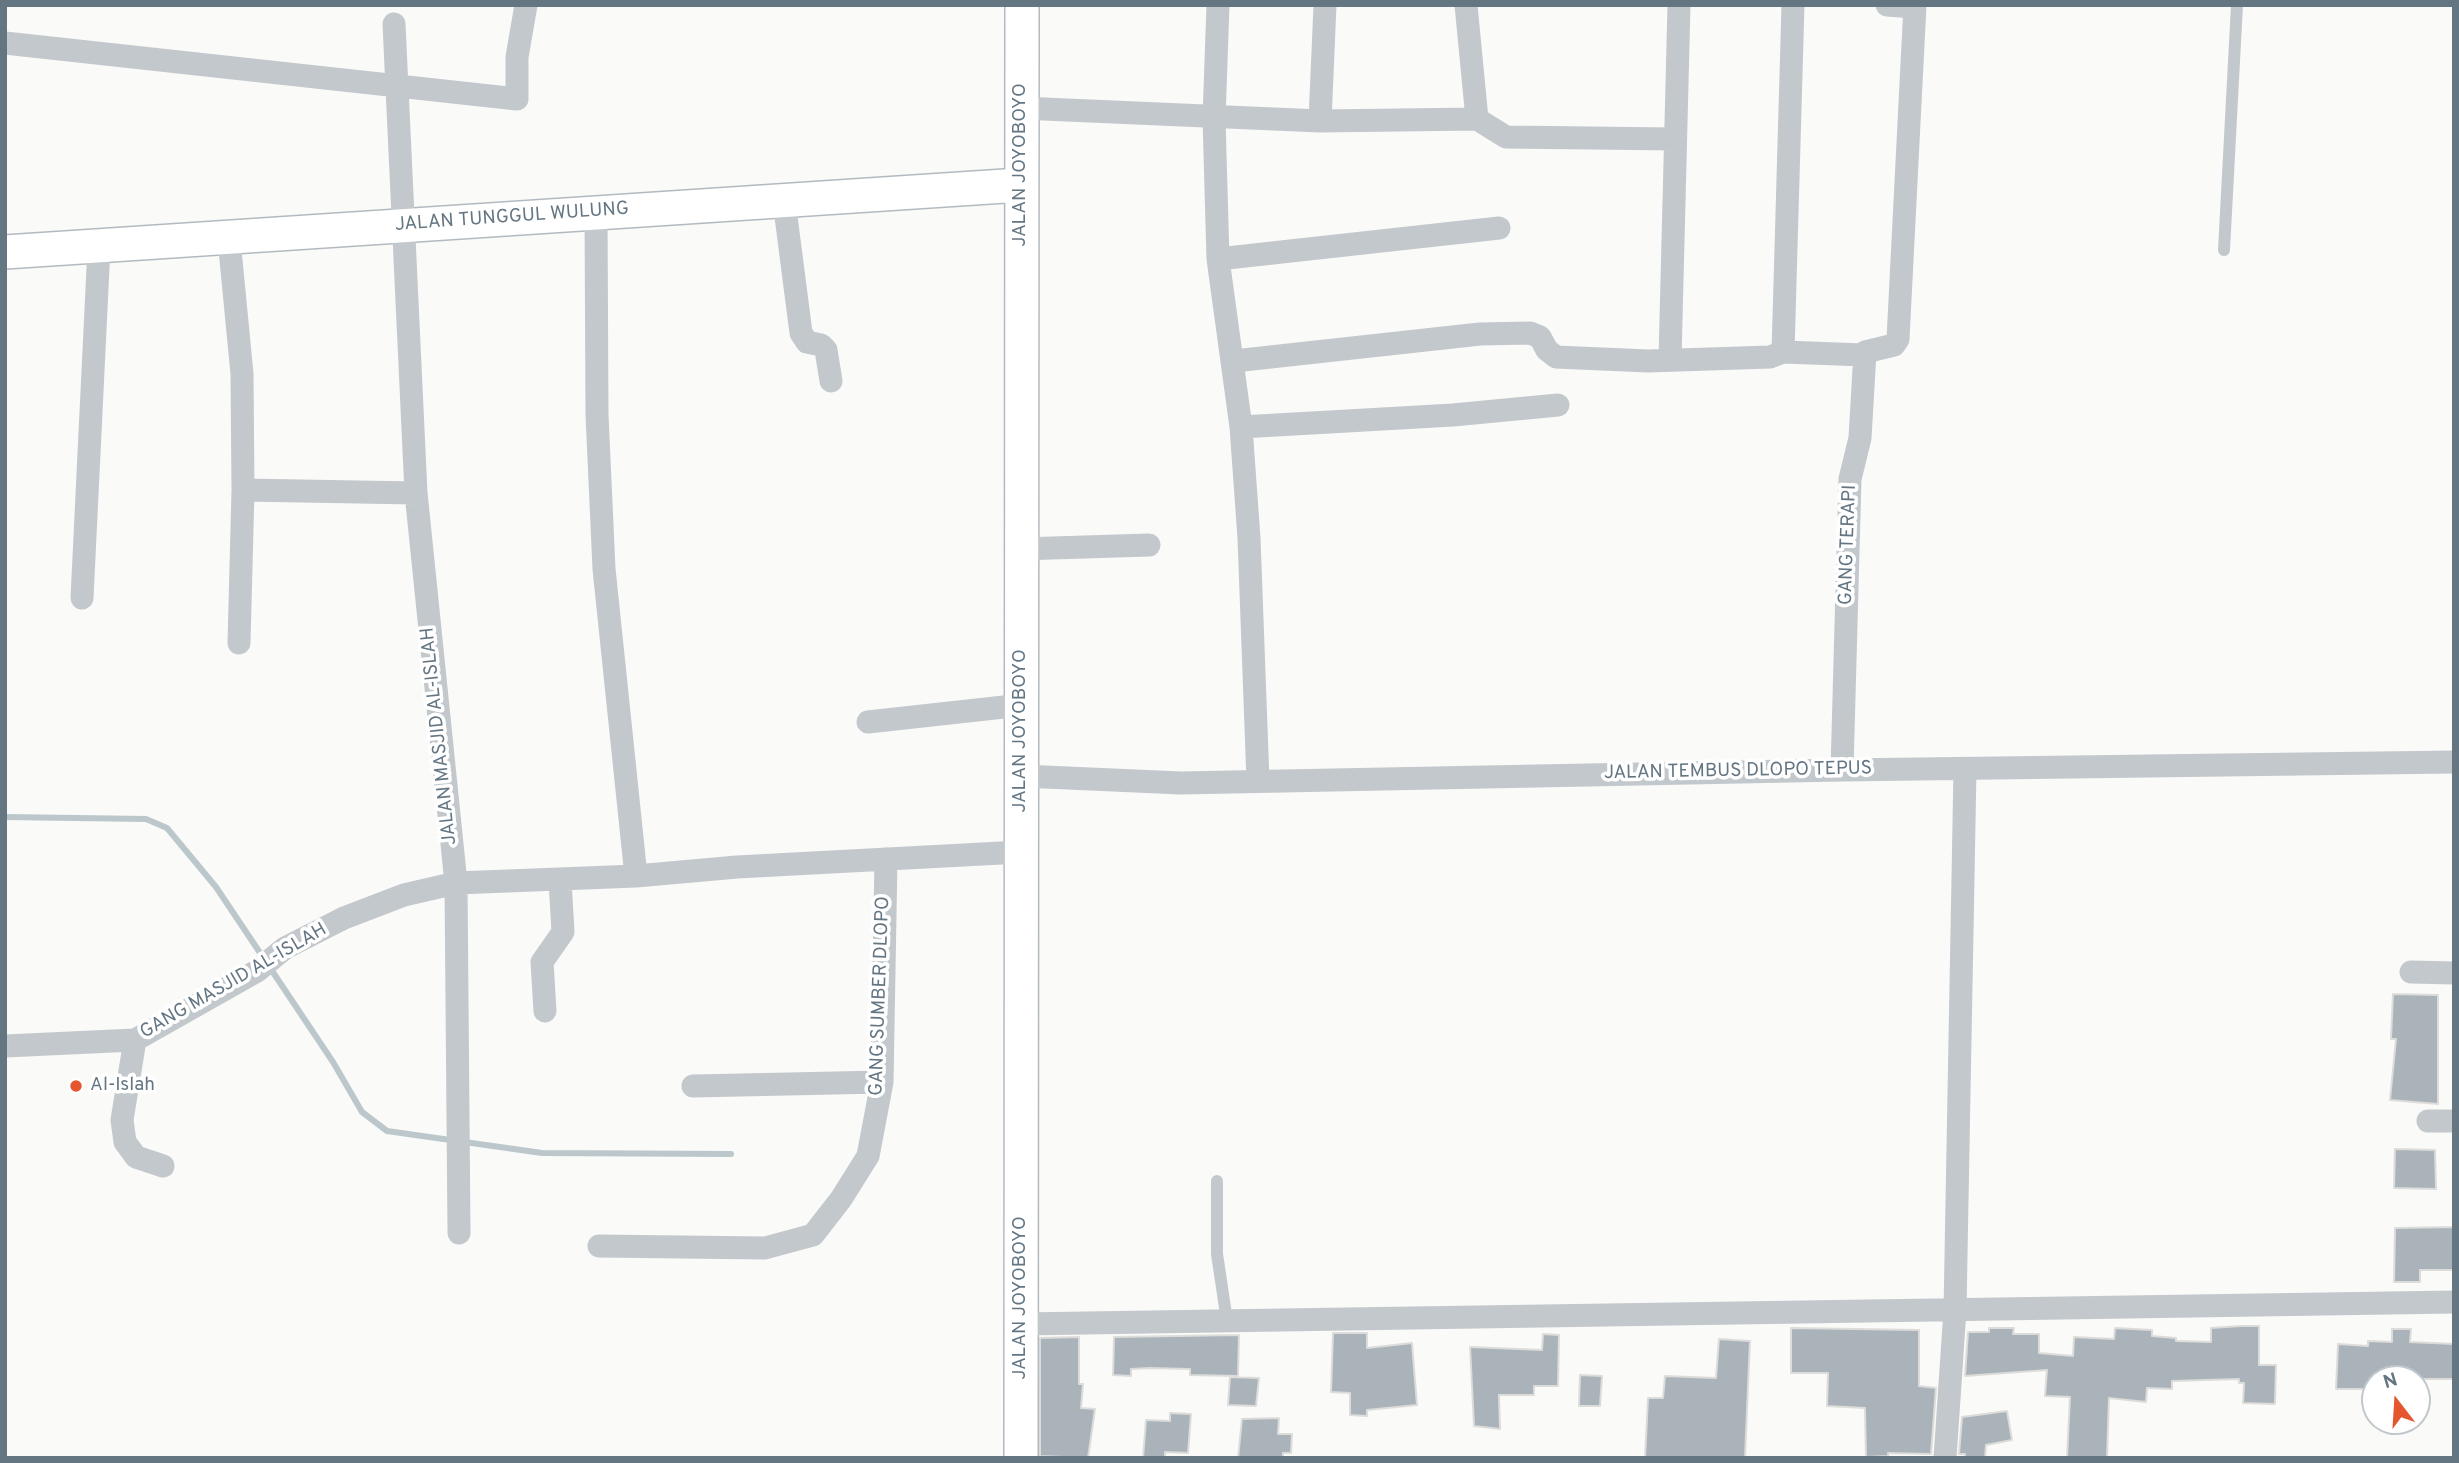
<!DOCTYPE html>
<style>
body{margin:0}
#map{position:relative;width:2459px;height:1463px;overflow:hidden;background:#fafaf8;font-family:Overpass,sans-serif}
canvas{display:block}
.frame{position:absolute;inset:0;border:7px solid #657683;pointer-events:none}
.north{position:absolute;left:2361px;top:1365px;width:70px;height:70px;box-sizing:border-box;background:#fff;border:2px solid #c1c8cd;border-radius:50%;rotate:343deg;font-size:19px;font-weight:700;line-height:28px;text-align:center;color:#657683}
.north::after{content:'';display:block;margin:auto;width:24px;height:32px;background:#e4572e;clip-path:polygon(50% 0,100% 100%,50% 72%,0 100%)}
</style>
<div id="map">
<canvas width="2459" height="1463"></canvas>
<div class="frame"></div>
<div class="north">N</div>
</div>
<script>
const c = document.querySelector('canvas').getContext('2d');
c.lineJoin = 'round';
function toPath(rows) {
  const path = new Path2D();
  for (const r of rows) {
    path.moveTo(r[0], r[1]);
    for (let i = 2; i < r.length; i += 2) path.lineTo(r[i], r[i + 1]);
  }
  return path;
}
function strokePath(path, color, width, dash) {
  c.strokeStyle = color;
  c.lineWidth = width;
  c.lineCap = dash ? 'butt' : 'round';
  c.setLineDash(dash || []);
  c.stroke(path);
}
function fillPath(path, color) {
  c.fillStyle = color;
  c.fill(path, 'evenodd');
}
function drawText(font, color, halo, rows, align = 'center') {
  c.font = font + ' Overpass,sans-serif';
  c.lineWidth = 7;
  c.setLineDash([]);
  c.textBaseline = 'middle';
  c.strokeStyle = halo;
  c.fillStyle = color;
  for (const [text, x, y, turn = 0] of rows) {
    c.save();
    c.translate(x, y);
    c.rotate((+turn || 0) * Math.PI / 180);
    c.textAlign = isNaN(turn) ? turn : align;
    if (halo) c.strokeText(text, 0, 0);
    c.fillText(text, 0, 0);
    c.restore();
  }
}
strokePath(toPath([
 [5,817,146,819,167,828,216,887,333,1062,362,1112,387,1131,542,1153,731,1154]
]), '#bbc7cb', 6);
const building = toPath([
 [2393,994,2438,995,2438,1104,2390,1100,2396,1039,2391,1039,2393,994],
 [2395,1149,2435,1150,2436,1189,2394,1188,2395,1149],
 [2454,1227,2454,1270,2420,1270,2420,1282,2394,1282,2395,1228,2454,1227],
 [2241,1326,2259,1326,2259,1365,2276,1365,2275,1404,2243,1403,2244,1383,2239,1383,2239,1379,2172,1381,2172,1389,2147,1388,2146,1402,2109,1398,2107,1458,2067,1458,2070,1397,2045,1396,2047,1370,1965,1376,1968,1332,1989,1332,1989,1328,2014,1328,2013,1334,2039,1334,2039,1353,2073,1356,2074,1337,2114,1339,2115,1328,2152,1330,2152,1336,2176,1338,2176,1341,2211,1342,2211,1328,2241,1326],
 [1791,1328,1919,1330,1919,1386,1936,1388,1931,1454,1888,1453,1888,1456,1866,1457,1865,1408,1827,1406,1828,1373,1791,1373,1791,1328],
 [2392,1329,2411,1329,2410,1342,2454,1344,2454,1379,2375,1379,2375,1389,2336,1389,2338,1344,2368,1346,2368,1341,2392,1342,2392,1329],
 [1333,1333,1367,1333,1367,1348,1412,1343,1417,1405,1367,1410,1367,1416,1350,1415,1350,1393,1331,1392,1333,1333],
 [1543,1334,1559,1335,1558,1386,1534,1386,1534,1395,1499,1395,1500,1429,1474,1426,1470,1347,1542,1350,1543,1334],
 [1239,1335,1238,1376,1190,1375,1190,1369,1149,1368,1131,1369,1131,1376,1113,1375,1114,1337,1239,1335],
 [1079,1337,1079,1384,1083,1384,1081,1408,1095,1409,1088,1458,1040,1456,1040,1338,1079,1337],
 [1719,1339,1750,1341,1745,1457,1645,1458,1648,1398,1663,1398,1665,1376,1716,1378,1719,1339],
 [1580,1375,1602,1376,1600,1406,1579,1406,1580,1375],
 [1230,1377,1259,1378,1256,1406,1228,1405,1230,1377],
 [2007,1411,2012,1440,1986,1445,1985,1458,1965,1458,1965,1454,1959,1454,1962,1417,2007,1411],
 [1170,1413,1191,1414,1188,1453,1165,1452,1165,1458,1143,1458,1146,1420,1170,1421,1170,1413],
 [1279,1418,1278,1434,1292,1434,1291,1453,1283,1453,1283,1458,1238,1458,1242,1419,1279,1418]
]);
fillPath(building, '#aab3b9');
strokePath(building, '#dcdcda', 2);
const secondary = toPath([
 [5,252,1020,185],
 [1021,1458,1022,5]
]);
strokePath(secondary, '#b3babf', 36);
strokePath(toPath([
 [2224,250,2237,5],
 [1217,1181,1217,1254,1227,1321]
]), '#c3c8cc', 12);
strokePath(toPath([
 [1218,5,1214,118,1218,259,1241,427,1249,538,1258,781],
 [1466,5,1477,119],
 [1887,5,1914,7],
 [394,24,416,493,456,883,636,876,737,867,1020,852],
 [5,43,517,99,517,57,526,5],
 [1021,108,1320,121,1477,119,1506,137,1674,139],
 [1320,121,1325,5],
 [784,201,801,333,807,342,821,345,826,350,831,381],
 [596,212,597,415,604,569,636,876],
 [229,239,242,374,243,490,239,643],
 [1218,259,1499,228],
 [1783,352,1864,355],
 [1670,359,1679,5],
 [1234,361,1480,334,1530,333,1540,337,1547,350,1556,357,1648,361,1770,357,1783,352,1793,5],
 [1241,427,1453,415,1558,405],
 [243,490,416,493],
 [1020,549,1149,545],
 [82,598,99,247],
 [868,722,1022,705],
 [1842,770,1850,479,1860,438,1865,352,1894,345,1898,339,1915,5],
 [1022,776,1181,783,1842,770,2454,762],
 [2411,972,2454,973],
 [545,1011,542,962,563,932,560,880],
 [135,1040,122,1120,125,1142,136,1157,163,1166],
 [5,1046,135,1040,257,971,285,948,344,918,404,895,456,883,459,1233],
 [693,1086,882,1082],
 [2428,1121,2454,1121],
 [599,1246,765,1248,813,1235,841,1199,868,1156,882,1082,886,859],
 [1021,1324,2454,1302],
 [1945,1458,1955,1310,1965,769]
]), '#c3c8cc', 23);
strokePath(secondary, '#fff', 33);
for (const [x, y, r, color] of [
 [76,1086,7,"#e4572e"]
]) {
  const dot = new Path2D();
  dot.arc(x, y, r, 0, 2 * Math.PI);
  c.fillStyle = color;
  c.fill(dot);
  strokePath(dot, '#fff', 2.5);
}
drawText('19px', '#657683', '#fff', [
 ["JALAN JOYOBOYO",1021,165,-90],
 ["JALAN TUNGGUL WULUNG",512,218,-4],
 ["GANG TERAPI",1849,545,-88],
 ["JALAN JOYOBOYO",1021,731,-90],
 ["JALAN MASJID AL-ISLAH",440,736,-96],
 ["JALAN TEMBUS DLOPO TEPUS",1738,772,-1],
 ["GANG MASJID AL-ISLAH",234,982,-30],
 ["GANG SUMBER DLOPO",881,996,-88],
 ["JALAN JOYOBOYO",1021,1298,-90]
]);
drawText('19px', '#657683', '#fff', [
 ["Al-Islah",90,1086]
], 'left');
</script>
